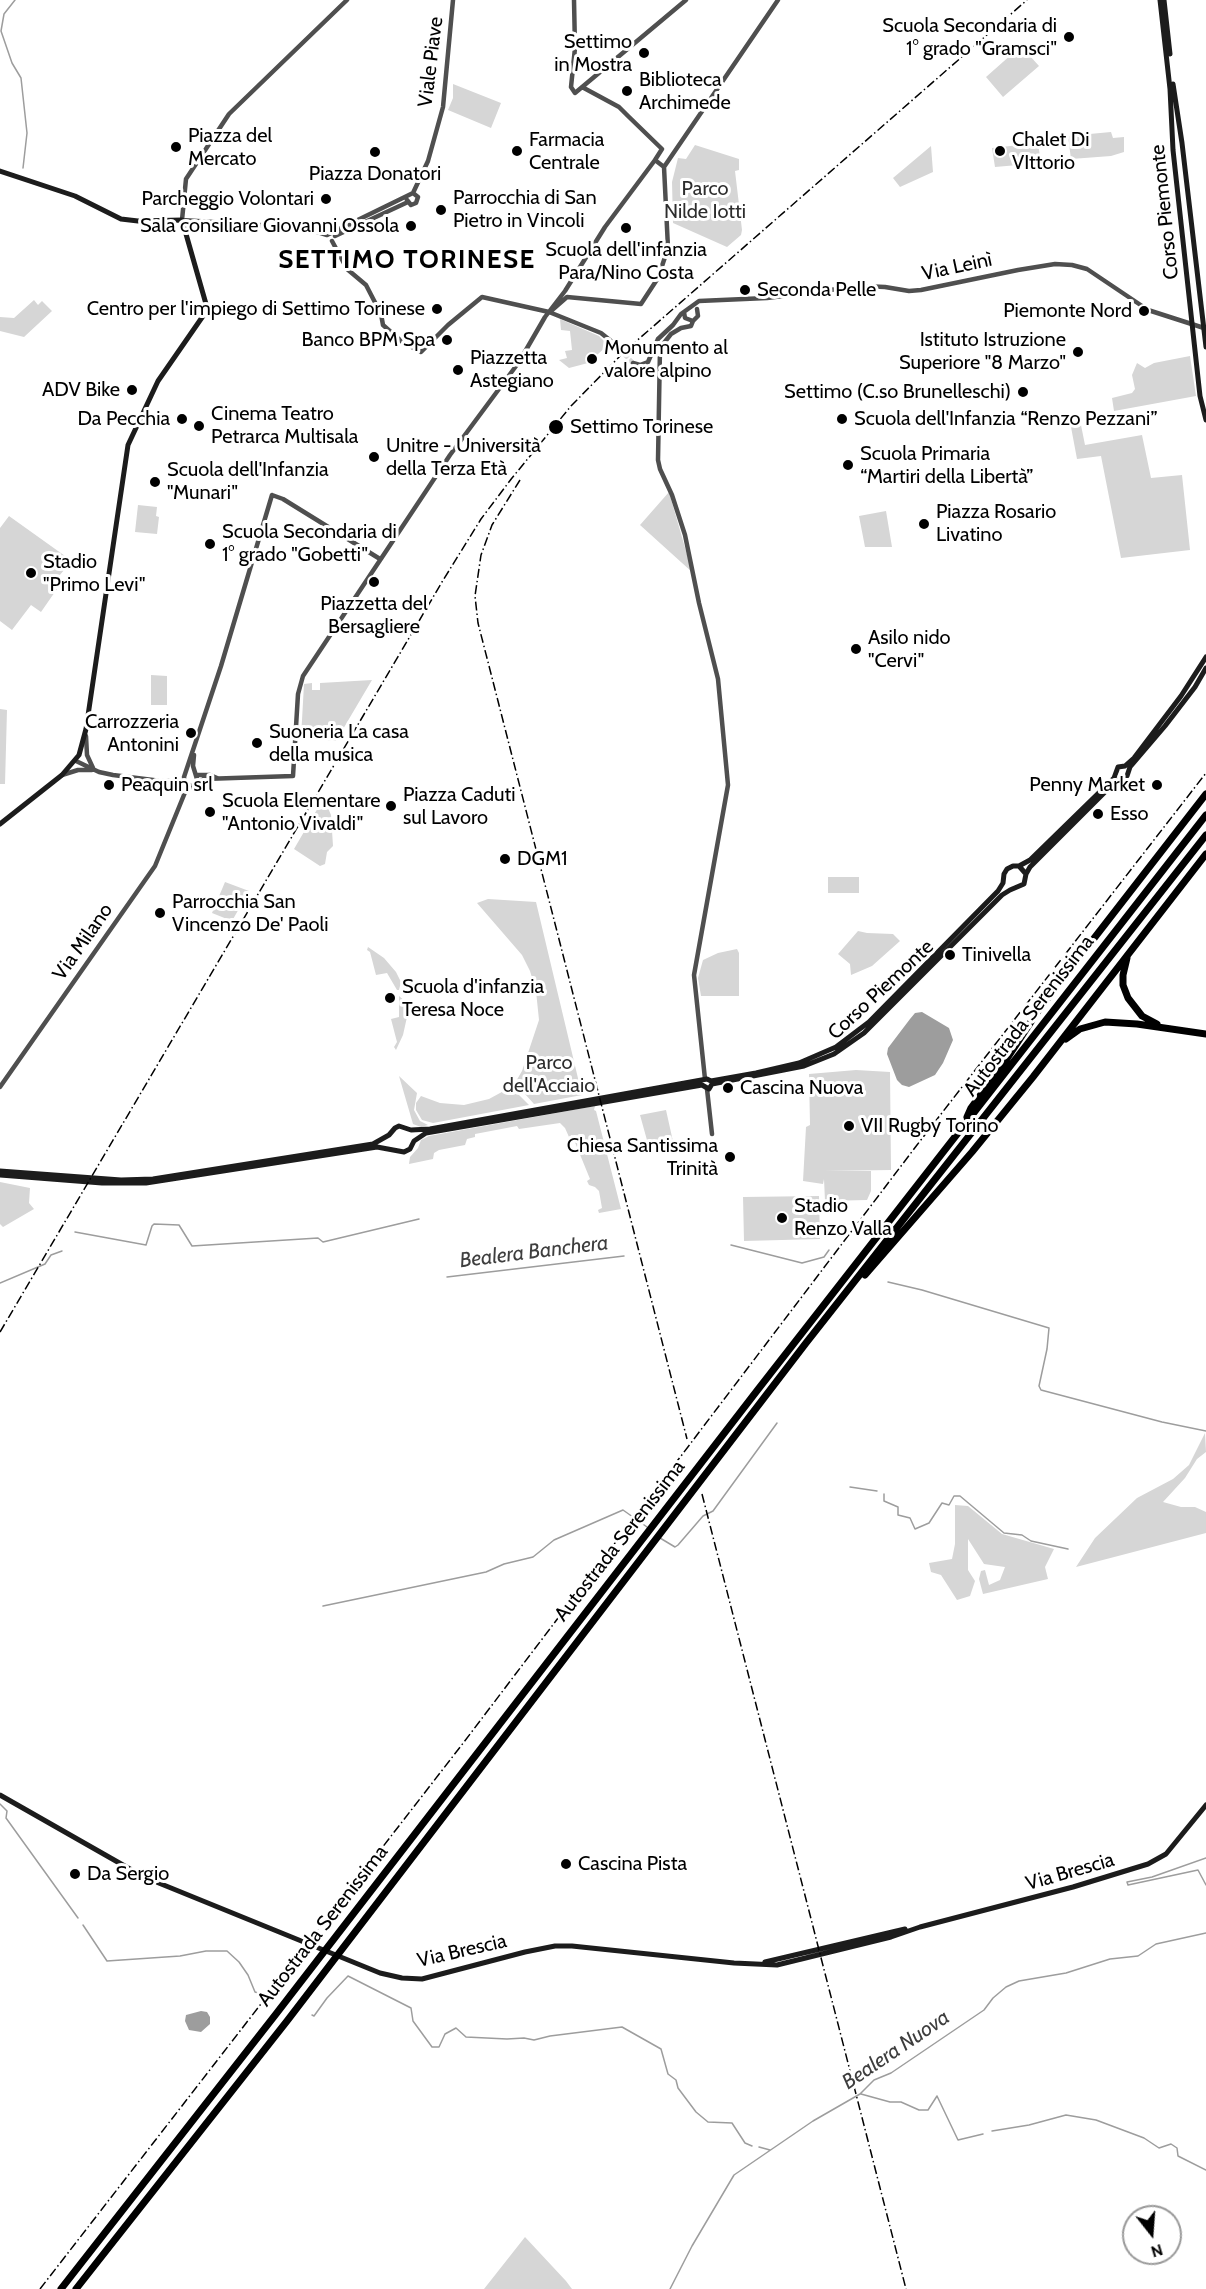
<!DOCTYPE html>
<meta charset="utf-8">
<style>
body{margin:0}
#map{position:relative;width:1206px;height:2289px;overflow:hidden;background:#fff;font-family:Cabin,sans-serif}
canvas{display:block}
.north{position:absolute;left:1122px;top:2205px;width:60px;height:60px;box-sizing:border-box;background:#fff;border:2px solid #999;border-radius:50%;rotate:163deg;font-size:16px;font-weight:700;line-height:24px;text-align:center;color:#000}
.north::after{content:'';display:block;margin:auto;width:21px;height:27px;background:#000;clip-path:polygon(50% 0,100% 100%,50% 72%,0 100%)}
</style>
<div id="map">
<canvas width="1206" height="2289"></canvas>
<div class="north">N</div>
</div>
<script>
const c = document.querySelector('canvas').getContext('2d');
c.lineJoin = 'round';
function fillPath(path, color) {
  c.fillStyle = color;
  c.fill(path, 'evenodd');
}
function toPath(rows) {
  const path = new Path2D();
  for (const r of rows) {
    path.moveTo(r[0], r[1]);
    for (let i = 2; i < r.length; i += 2) path.lineTo(r[i], r[i + 1]);
  }
  return path;
}
function strokePath(path, color, width, dash) {
  c.strokeStyle = color;
  c.lineWidth = width;
  c.lineCap = dash ? 'butt' : 'round';
  c.setLineDash(dash || []);
  c.stroke(path);
}
function drawText(font, color, halo, rows, align = 'center') {
  c.font = font + ' Cabin,sans-serif';
  c.lineWidth = 6;
  c.setLineDash([]);
  c.textBaseline = 'middle';
  c.strokeStyle = halo;
  c.fillStyle = color;
  for (const [text, x, y, turn = 0] of rows) {
    c.save();
    c.translate(x, y);
    c.rotate((+turn || 0) * Math.PI / 180);
    c.textAlign = isNaN(turn) ? turn : align;
    if (halo) c.strokeText(text, 0, 0);
    c.fillText(text, 0, 0);
    c.restore();
  }
}
fillPath(toPath([
 [1021,46,1039,66,1003,97,986,77],
 [453,84,501,103,491,128,448,110,453,98],
 [1111,132,1113,138,1124,137,1124,152,1111,156,1071,159,1068,136],
 [1038,143,1041,163,995,167,992,148],
 [695,145,739,159,739,170,735,171,742,230,741,235,727,247,673,223,672,182,678,158,686,159],
 [931,146,933,172,900,187,893,178],
 [34,300,38,305,42,301,52,311,24,337,0,331,0,317,14,318],
 [560,319,599,336,608,345,588,363,569,368,559,360,567,358,565,351,572,350,570,331,561,330],
 [1190,356,1196,396,1114,411,1112,398,1132,393,1135,389,1132,375,1137,363,1145,368,1154,363],
 [1081,425,1085,445,1142,435,1151,478,1182,475,1190,550,1121,558,1101,456,1077,459,1071,427],
 [669,492,692,572,640,525],
 [138,505,157,507,156,516,159,517,157,534,135,532],
 [886,511,892,547,865,547,859,516],
 [9,516,72,561,52,584,57,589,41,612,31,605,12,630,0,621,0,528],
 [151,675,167,676,167,705,151,705],
 [372,680,336,741,301,738,304,684,312,683,312,690,320,690,320,683],
 [0,709,7,710,5,784,0,784],
 [325,801,331,815,333,846,327,852,325,864,320,866,294,849,319,806],
 [828,877,859,877,859,893,828,893],
 [225,882,249,891,232,921,212,913],
 [488,899,536,902,582,1095,534,1104,515,1083,522,1071,539,1020,536,991,530,971,522,955,477,903],
 [858,931,867,933,893,934,900,941,872,966,851,975,850,964,838,954],
 [368,947,384,958,396,972,401,982,399,990,397,990,387,973,376,975,370,952,367,950],
 [737,949,739,953,739,996,701,996,698,978,703,960,718,953],
 [399,996,406,1002,407,1017,403,1035,396,1050,394,1047,397,1042,391,1019,399,1017],
 [856,1070,890,1072,891,1170,824,1171,871,1171,871,1191,867,1200,825,1201,824,1179,823,1184,803,1181,806,1127,810,1125,809,1074],
 [399,1076,417,1093,414,1110,420,1121,428,1125,421,1127,413,1124],
 [511,1087,529,1105,433,1123,422,1120,416,1110,416,1103,421,1096,440,1103,464,1105,489,1099],
 [595,1106,594,1110,596,1111,621,1209,599,1213,598,1210,602,1208,599,1191,595,1187,589,1185,587,1181,590,1179,572,1135,569,1137,565,1128,560,1123,519,1129,517,1126,475,1134,475,1137,467,1139,465,1145,439,1150,434,1153,433,1159,409,1164,410,1157,418,1148,421,1140,429,1136],
 [666,1110,674,1146,650,1151,640,1115],
 [0,1182,30,1188,29,1203,34,1209,3,1227,0,1224],
 [819,1196,820,1239,744,1241,743,1197],
 [1205,1433,1206,1452,1197,1459,1185,1478,1163,1502,1181,1507,1195,1507,1206,1512,1206,1533,1076,1567,1095,1538,1137,1498,1173,1479,1189,1465],
 [955,1505,968,1506,1002,1534,1054,1549,1045,1567,1048,1579,983,1594,979,1579,981,1571,985,1570,989,1585,1000,1580,1005,1567,984,1564,968,1539,968,1570,975,1581,970,1596,957,1600,941,1575,931,1572,929,1563,952,1559,955,1544],
 [525,2237,566,2281,572,2289,484,2289]
]), '#d6d6d6');
fillPath(toPath([
 [922,1012,949,1028,953,1040,943,1063,935,1075,909,1087,902,1085,897,1080,887,1054,888,1048,910,1019,915,1013],
 [201,2011,207,2012,210,2017,210,2024,201,2032,189,2030,185,2021,186,2015]
]), '#9d9d9d');
strokePath(toPath([
 [15,0,4,14,1,31,12,63,21,78,27,133,23,168],
 [75,1232,146,1245,152,1226,154,1224,179,1225,192,1246,318,1238,323,1242,419,1219],
 [731,1245,802,1263,824,1257,829,1250],
 [447,1277,624,1256],
 [888,1282,922,1290,1049,1328,1047,1349,1039,1386,1041,1390,1162,1422,1206,1431],
 [0,1283,45,1264,51,1255,62,1251],
 [850,1487,877,1491],
 [884,1494,884,1501,898,1507,898,1515,910,1518,915,1529,929,1523,942,1503,949,1505,954,1496,960,1496,1004,1533,1022,1535,1031,1541,1068,1549],
 [660,1538,675,1547,678,1545,703,1516,713,1511,777,1423],
 [323,1606,486,1572,504,1564,533,1557,554,1540,623,1510,647,1527],
 [0,1804,7,1811,6,1818,78,1918],
 [1206,1858,1152,1877,1127,1882,1128,1885,1198,1870,1206,1885],
 [83,1925,107,1961,180,1956,206,1951,227,1951,239,1962,248,1975,255,1992,264,1995],
 [312,2015,314,2016,327,1998,348,1976,411,2008,413,2021,432,2047,439,2047,445,2034,456,2028,466,2037,507,2039,524,2038,534,2040,550,2036,622,2027,661,2049,668,2074,676,2080,678,2088,696,2112,708,2122,732,2123,745,2143,752,2146],
 [861,2094,890,2102,901,2102,919,2110,928,2110,937,2096,958,2140,983,2134],
 [992,2131,1029,2125,1066,2115,1096,2120,1144,2138,1159,2148,1171,2144,1177,2148,1178,2156,1206,2170],
 [759,2147,770,2150],
 [670,2289,692,2246,734,2175,813,2121,860,2094,874,2080,891,2073,984,2010,993,1998,1006,1987,1019,1981,1066,1973,1110,1959,1138,1956,1156,1944,1206,1933]
]), '#9d9d9d', 1.5);
strokePath(toPath([
 [611,341,633,363]
]), '#d9d9d9', 4.5, [4.5, 2]);
strokePath(toPath([
 [574,0,575,48,571,87,575,93,686,0],
 [582,87,619,107,628,116,662,149,655,160,664,167],
 [413,193,428,161,443,107,453,0],
 [407,200,411,205,416,203,418,197,413,193],
 [327,235,305,228,182,220,186,179,229,114,347,0],
 [327,235,413,193],
 [335,236,408,202],
 [332,241,347,269,366,285,381,314,383,325,401,341,421,352,448,325,482,297,549,312,601,333,611,341],
 [551,311,567,297,641,304,658,278,668,248,664,167,778,0],
 [684,312,685,318,693,321,698,316,697,309],
 [693,321,691,326,681,328,671,334,660,348,658,460,660,469,672,495,685,535,699,603,718,679,728,785,694,975,705,1079],
 [633,363,640,365,648,362,658,339,673,325,681,314,699,301,767,298,862,286,885,287,909,291,921,290,1018,270,1055,264,1072,265,1087,269,1148,310,1204,328],
 [86,736,87,755,93,768],
 [194,755,193,766,197,779,196,783],
 [76,761,99,772,113,775,161,781,184,781],
 [62,775,78,770,92,770],
 [196,775,210,775,217,778],
 [173,783,179,786,182,791],
 [192,786,185,783,184,777,221,666,272,495,283,499,380,559],
 [0,1087,155,866,186,790,204,779,293,776,298,694,303,676,450,455,519,362,545,317,565,291,605,227,655,160],
 [707,1089,712,1134]
]), '#4f4f4f', 4.5);
strokePath(toPath([
 [1160,0,1170,89,1173,150,1200,396,1206,420],
 [1164,0,1170,54],
 [1173,84,1182,143,1206,347],
 [0,171,75,196,121,219,138,221,182,220,206,304,203,316,158,381,128,445,86,729,79,755,62,775,0,824],
 [1113,783,1127,776,1130,767,1165,726,1195,687,1206,668],
 [1019,866,1030,860,1114,778,1118,767,1125,766,1134,758,1181,696,1206,657],
 [1026,874,1030,867,1107,790],
 [0,1171,121,1180,153,1179,373,1144,389,1135,395,1128,399,1126,411,1130,430,1129,707,1079,711,1081,756,1073,799,1063,836,1047,869,1022,998,891,1003,883,1004,874,1007,869,1013,866,1019,866,1026,874,1024,884,1010,890,1002,895,864,1033,834,1054,804,1066,712,1084,709,1089,702,1085,426,1133,414,1141,410,1149,404,1152,377,1147,146,1183,102,1183,0,1175],
 [0,1795,144,1877,380,1973,402,1978,422,1979,525,1952,555,1946,572,1946,734,1963,777,1965,891,1937,920,1927,1073,1887,1148,1864,1166,1854,1206,1805],
 [765,1962,905,1929]
]), '#1c1c1c', 5);
strokePath(toPath([
 [1127,958,1123,975,1123,985,1128,998,1142,1016,1157,1024],
 [1066,1039,1080,1029,1105,1022,1137,1024,1206,1034],
 [967,1117,971,1108,1006,1060,1040,1008,1206,794],
 [865,1275,972,1152,1033,1077,1206,854],
 [61,2289,276,2014,756,1392,1206,815],
 [76,2289,287,2021,806,1343,1206,835]
]), '#000', 7);
strokePath(toPath([
 [520,480,492,525,481,555,475,596,478,623,687,1439],
 [0,1332,442,582,481,519,512,478,571,406,625,351,1027,0],
 [702,1494,906,2289],
 [40,2289,464,1742,917,1145,1206,773]
]), '#000', 1.5, [9, 3, 1.5, 3]);
for (const [x, y, r, color] of [
 [1069,37,6,"#000"],
 [644,53,6,"#000"],
 [627,91,6,"#000"],
 [176,147,6,"#000"],
 [517,151,6,"#000"],
 [1000,151,6,"#000"],
 [375,152,6,"#000"],
 [326,199,6,"#000"],
 [441,210,6,"#000"],
 [411,226,6,"#000"],
 [626,228,6,"#000"],
 [745,290,6,"#000"],
 [437,309,6,"#000"],
 [1144,311,6,"#000"],
 [447,340,6,"#000"],
 [1078,352,6,"#000"],
 [592,359,6,"#000"],
 [458,370,6,"#000"],
 [132,390,6,"#000"],
 [1023,392,6,"#000"],
 [182,419,6,"#000"],
 [842,419,6,"#000"],
 [199,426,6,"#000"],
 [556,427,8,"#000"],
 [374,457,6,"#000"],
 [848,465,6,"#000"],
 [155,482,6,"#000"],
 [924,524,6,"#000"],
 [210,544,6,"#000"],
 [31,573,6,"#000"],
 [374,582,6,"#000"],
 [856,649,6,"#000"],
 [191,733,6,"#000"],
 [257,743,6,"#000"],
 [109,785,6,"#000"],
 [1157,785,6,"#000"],
 [391,806,6,"#000"],
 [210,812,6,"#000"],
 [1098,814,6,"#000"],
 [505,859,6,"#000"],
 [160,913,6,"#000"],
 [950,955,6,"#000"],
 [390,998,6,"#000"],
 [728,1088,6,"#000"],
 [849,1126,6,"#000"],
 [730,1157,6,"#000"],
 [782,1218,6,"#000"],
 [566,1864,6,"#000"],
 [75,1874,6,"#000"]
]) {
  const dot = new Path2D();
  dot.arc(x, y, r, 0, 2 * Math.PI);
  c.fillStyle = color;
  c.fill(dot);
  strokePath(dot, '#fff', 2);
}
drawText('20px', '#000', '#fff', [
 ["Scuola Secondaria di",1057,26,"right"],
 ["1° grado \"Gramsci\"",1057,49,"right"],
 ["Settimo",632,42,"right"],
 ["in Mostra",632,65,"right"],
 ["Biblioteca",639,80],
 ["Archimede",639,103],
 ["Piazza del",188,136],
 ["Mercato",188,159],
 ["Farmacia",529,140],
 ["Centrale",529,163],
 ["Chalet Di",1012,140],
 ["VIttorio",1012,163],
 ["Piazza Donatori",375,174,"center"],
 ["Parrocchia di San",453,198],
 ["Pietro in Vincoli",453,221],
 ["Parcheggio Volontari",314,199,"right"],
 ["Sala consiliare Giovanni Ossola",399,226,"right"],
 ["Scuola dell'infanzia",626,250,"center"],
 ["Para/Nino Costa",626,273,"center"],
 ["Seconda Pelle",757,290],
 ["Centro per l'impiego di Settimo Torinese",425,309,"right"],
 ["Piemonte Nord",1132,311,"right"],
 ["Banco BPM Spa",435,340,"right"],
 ["Istituto Istruzione",1066,340,"right"],
 ["Superiore \"8 Marzo\"",1066,363,"right"],
 ["Monumento al",604,348],
 ["valore alpino",604,371],
 ["Piazzetta",470,358],
 ["Astegiano",470,381],
 ["ADV Bike",120,390,"right"],
 ["Settimo (C.so Brunelleschi)",1011,392,"right"],
 ["Cinema Teatro",211,414],
 ["Petrarca Multisala",211,437],
 ["Da Pecchia",170,419,"right"],
 ["Scuola dell'Infanzia “Renzo Pezzani”",854,419],
 ["Settimo Torinese",570,427],
 ["Unitre - Università",386,446],
 ["della Terza Età",386,469],
 ["Scuola Primaria",860,454],
 ["“Martiri della Libertà”",860,477],
 ["Scuola dell'Infanzia",167,470],
 ["\"Munari\"",167,493],
 ["Piazza Rosario",936,512],
 ["Livatino",936,535],
 ["Scuola Secondaria di",222,532],
 ["1° grado \"Gobetti\"",222,555],
 ["Stadio",43,562],
 ["\"Primo Levi\"",43,585],
 ["Piazzetta del",374,604,"center"],
 ["Bersagliere",374,627,"center"],
 ["Asilo nido",868,638],
 ["\"Cervi\"",868,661],
 ["Carrozzeria",179,722,"right"],
 ["Antonini",179,745,"right"],
 ["Suoneria La casa",269,732],
 ["della musica",269,755],
 ["Peaquin srl",121,785],
 ["Penny Market",1145,785,"right"],
 ["Piazza Caduti",403,795],
 ["sul Lavoro",403,818],
 ["Scuola Elementare",222,801],
 ["\"Antonio Vivaldi\"",222,824],
 ["Esso",1110,814],
 ["DGM1",517,859],
 ["Parrocchia San",172,902],
 ["Vincenzo De' Paoli",172,925],
 ["Tinivella",962,955],
 ["Scuola d'infanzia",402,987],
 ["Teresa Noce",402,1010],
 ["Cascina Nuova",740,1088],
 ["VII Rugby Torino",861,1126],
 ["Chiesa Santissima",718,1146,"right"],
 ["Trinità",718,1169,"right"],
 ["Stadio",794,1206],
 ["Renzo Valla",794,1229],
 ["Cascina Pista",578,1864],
 ["Da Sergio",87,1874]
], 'left');
drawText('20px', '#000', '#fff', [
 ["Viale Piave",431,62,-83],
 ["Corso Piemonte",1165,212,-96],
 ["Via Leinì",957,267,-12],
 ["Via Milano",83,942,-55],
 ["Corso Piemonte",881,990,-43],
 ["Autostrada Serenissima",1029,1016,-52],
 ["Autostrada Serenissima",620,1541,-52],
 ["Via Brescia",1070,1872,-16],
 ["Autostrada Serenissima",323,1926,-52],
 ["Via Brescia",462,1951,-13]
]);
drawText('20px', '#2d2d2d', '#fff', [
 ["Parco",705,189],
 ["Nilde Iotti",705,212],
 ["Parco",549,1063],
 ["dell'Acciaio",549,1086]
]);
drawText('italic 21px', '#3e3e3e', '#fff', [
 ["Bealera Banchera",534,1252,-7],
 ["Bealera Nuova",896,2050,-34]
]);
c.letterSpacing = '1.5px';
drawText('bold 26px', '#000', '#fff', [
 ["SETTIMO TORINESE",407,260]
]);
c.letterSpacing = '0px';
</script>
